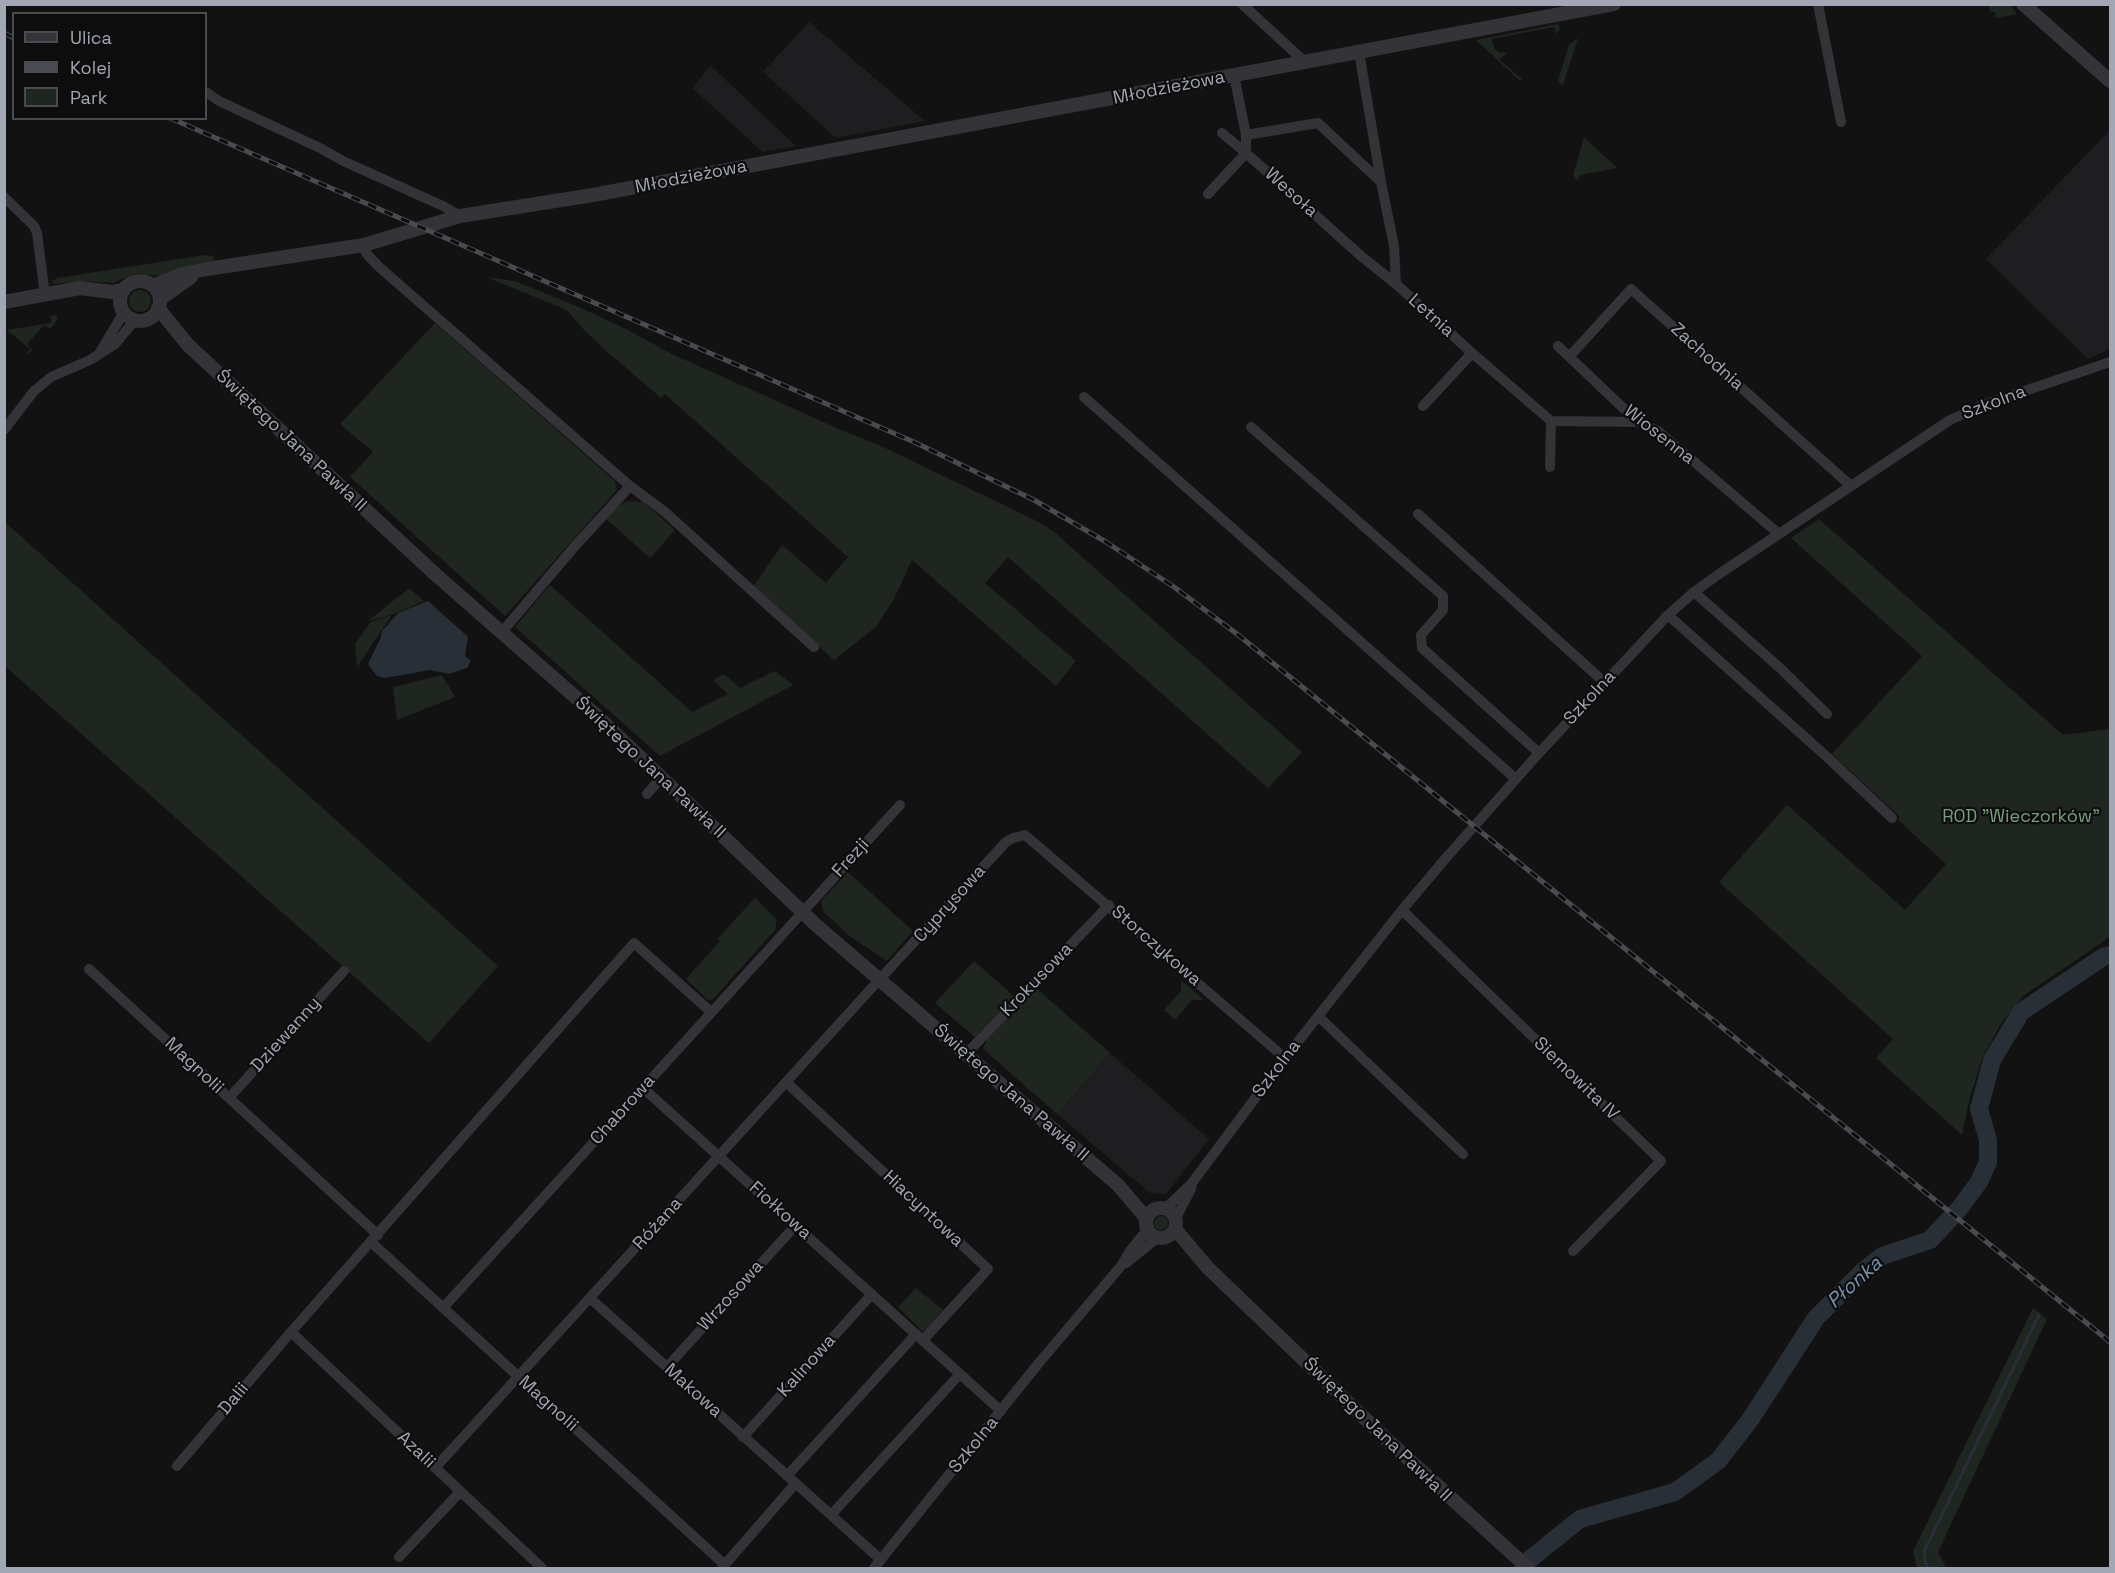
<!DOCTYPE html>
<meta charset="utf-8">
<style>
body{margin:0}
#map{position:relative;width:2115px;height:1573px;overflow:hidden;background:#121213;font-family:"Space Grotesk",sans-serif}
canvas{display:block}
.frame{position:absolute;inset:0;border:6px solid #a3a7b3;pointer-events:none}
.legend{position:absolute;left:12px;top:12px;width:195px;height:108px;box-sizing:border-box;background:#0d0d0e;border:2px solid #494b50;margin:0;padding:8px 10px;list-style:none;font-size:18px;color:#a3a7b3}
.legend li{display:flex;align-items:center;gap:12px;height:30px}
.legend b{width:30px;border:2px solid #494b50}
</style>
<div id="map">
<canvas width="2115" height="1573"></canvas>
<div class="frame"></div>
<ul class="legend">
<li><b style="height:8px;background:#333338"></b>Ulica</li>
<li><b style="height:8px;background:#4a4b51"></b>Kolej</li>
<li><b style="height:16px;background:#1e261f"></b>Park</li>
</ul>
</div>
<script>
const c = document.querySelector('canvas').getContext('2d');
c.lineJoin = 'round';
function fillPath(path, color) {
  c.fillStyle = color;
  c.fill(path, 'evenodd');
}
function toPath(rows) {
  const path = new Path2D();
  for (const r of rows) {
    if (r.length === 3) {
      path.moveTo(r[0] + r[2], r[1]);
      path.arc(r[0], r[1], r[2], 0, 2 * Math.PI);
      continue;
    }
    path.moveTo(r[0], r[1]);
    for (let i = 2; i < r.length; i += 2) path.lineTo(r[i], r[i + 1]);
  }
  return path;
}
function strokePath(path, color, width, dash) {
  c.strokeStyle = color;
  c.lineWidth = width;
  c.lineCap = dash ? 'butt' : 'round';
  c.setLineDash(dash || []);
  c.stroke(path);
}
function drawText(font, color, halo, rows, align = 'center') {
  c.font = font + ' "Space Grotesk",sans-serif';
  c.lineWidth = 4.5;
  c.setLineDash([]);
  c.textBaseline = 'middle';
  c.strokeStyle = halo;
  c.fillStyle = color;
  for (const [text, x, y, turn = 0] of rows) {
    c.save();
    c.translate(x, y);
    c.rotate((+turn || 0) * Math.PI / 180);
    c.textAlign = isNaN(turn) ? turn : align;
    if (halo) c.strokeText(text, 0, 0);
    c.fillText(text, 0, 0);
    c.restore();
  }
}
fillPath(toPath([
 [809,22,925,121,836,138,763,72],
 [710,66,715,70,796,146,763,152,692,88],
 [2110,130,2110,349,2088,359,1986,259],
 [1110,1053,1209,1139,1166,1194,1150,1193,1057,1114]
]), '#1e1e20');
fillPath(toPath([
 [1988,5,2010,5,2017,14,1996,18,1995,12,1991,12],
 [1558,24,1560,29,1556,34,1554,27,1492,39,1495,50,1500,53,1505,52,1506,54,1499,59,1522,79,1520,81,1476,40],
 [1578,38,1563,85,1561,85,1558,80,1569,45],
 [1584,137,1617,168,1580,175,1577,181,1573,175],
 [205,255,213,256,215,260,188,266,160,276,136,273,113,283,85,281,53,284,52,281,57,278],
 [486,277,515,281,579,307,624,328,672,354,839,429,883,447,1037,521,1053,531,1302,752,1268,788,1008,557,985,583,1076,661,1056,686,912,560,894,599,876,627,834,660,753,587,782,545,826,583,848,557,665,394,661,398,603,348,583,329,567,310],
 [140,301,11],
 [56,315,58,319,50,329,44,325,27,344,32,350,27,355,26,354,30,349,7,330,51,323,50,316],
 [435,323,615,481,617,490,505,616,350,477,373,452,340,424],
 [628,501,643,502,675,530,650,558,606,519,616,507],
 [1819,519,2063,735,2110,729,2110,937,2023,996,2002,1022,1983,1056,1969,1101,1962,1135,1876,1058,1893,1039,1719,882,1787,805,1905,910,1946,864,1898,820,1900,817,1832,754,1922,656,1791,538],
 [5,522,498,966,429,1043,5,666],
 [550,585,692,712,728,694,713,680,724,674,740,688,775,671,793,685,660,756,515,627],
 [409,588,424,601,394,614,368,621],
 [392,615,357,667,355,644,371,622],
 [442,675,455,697,397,720,393,687],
 [848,872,913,931,887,961,848,935,823,911,821,901],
 [755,898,776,919,776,929,712,1000,708,1000,686,979,720,941,718,938],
 [974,961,1014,996,975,1037,935,1003],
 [1181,980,1204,1000,1192,1000,1175,1020,1164,1010,1181,991],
 [1036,988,1110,1053,1057,1114,983,1049,987,1039],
 [1161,1223,7],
 [916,1288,943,1310,923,1332,898,1307],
 [2033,1308,2047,1319,1938,1552,1946,1568,1917,1568,1913,1551]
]), '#1e261f');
fillPath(toPath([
 [428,601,468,637,465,656,471,661,467,668,449,674,430,670,385,678,377,676,368,664,381,637,382,631,398,613]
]), '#282f36');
strokePath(toPath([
 [1929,1568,1926,1564,1924,1552,2039,1315]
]), '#282f36', 3);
strokePath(toPath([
 [1523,1568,1529,1560,1580,1519,1675,1492,1718,1461,1750,1420,1816,1318,1861,1273,1882,1256,1930,1240,1959,1209,1979,1182,1988,1162,1988,1140,1979,1109,1992,1060,2021,1012,2103,957,2110,955]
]), '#282f36', 18);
strokePath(toPath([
 [1242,4,1305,62],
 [1818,4,1841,122],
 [1359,52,1381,182,1394,246,1396,284,1472,353,1551,421,1638,422],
 [1234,75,1246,135,1246,153,1361,256,1396,284],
 [206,92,219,101,320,148,343,161,443,206,460,216],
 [1246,135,1318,123,1381,182],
 [1208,194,1246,153,1222,133],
 [4,197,34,226,37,233,45,295],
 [364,245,366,253,378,266,630,486,665,512,814,647],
 [1558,346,1638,422,1658,431,1779,534],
 [100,352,124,312],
 [1570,356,1631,289,1851,486],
 [1084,397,1516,779],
 [1423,406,1472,353],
 [1251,427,1443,596,1443,610,1421,635,1422,648,1539,753],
 [4,430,34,391,51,377,90,360,115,344,135,320],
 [1550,467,1551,421],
 [1418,514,1604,682],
 [1694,592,1780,668,1827,714],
 [1668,615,1826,756,1892,818],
 [502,632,575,546,630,486],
 [647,794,661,778],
 [1402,910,1661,1161,1573,1251],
 [89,969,378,1235],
 [1318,1016,1463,1154],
 [966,1054,1109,905],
 [787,1083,988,1269,923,1340],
 [643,1088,1001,1411],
 [229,1098,344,971],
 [1166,1208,1192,1183,1285,1058,1402,910,1446,858,1539,753,1668,615,1694,592,1722,572,1950,420,1986,404,2110,362],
 [1176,1218,1191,1189,1192,1183],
 [371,1242,725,1565],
 [1126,1263,1157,1238],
 [590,1298,881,1560],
 [443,1308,900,805],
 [291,1332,542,1568],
 [667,1367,796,1225],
 [743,1437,872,1294],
 [177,1466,291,1332,634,943,711,1012],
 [435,1468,868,992,1006,842,1013,838,1025,835,1285,1058],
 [787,1476,916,1334],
 [831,1515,959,1375],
 [399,1557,460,1492],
 [722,1568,795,1484],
 [874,1568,1038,1364,1121,1266,1130,1251,1147,1230]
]), '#333338', 10);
strokePath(toPath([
 [2023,4,2110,81],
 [140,301,20],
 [153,286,182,274,207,269,364,245,460,216,593,195,1614,4],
 [160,299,191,277],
 [4,302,80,288,112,292,124,290],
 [158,308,188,345,435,574,597,716,816,925,1118,1185,1146,1218],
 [1161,1223,15],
 [1175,1229,1208,1268,1383,1436,1528,1568]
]), '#333338', 14);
const rail = toPath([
 [4,33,14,38],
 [170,118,914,442,1034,500,1106,542,1174,587,1237,634,2110,1342]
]);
strokePath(rail, '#4a4b51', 5);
strokePath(rail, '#0d0d0e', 3, [9]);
drawText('18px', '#a3a7b3', '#0d0d0e', [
 ["Młodzieżowa",1169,88,-11],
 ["Młodzieżowa",691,177,-11],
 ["Wesoła",1291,193,42],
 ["Letnia",1431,316,42],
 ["Zachodnia",1707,357,42],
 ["Szkolna",1994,403,-21],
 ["Wiosenna",1659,435,38],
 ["Świętego Jana Pawła II",291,441,43],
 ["Szkolna",1590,698,-47],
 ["Świętego Jana Pawła II",650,768,43],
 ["Frezji",851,858,-48],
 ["Cyprysowa",950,904,-48],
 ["Storczykowa",1156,946,41],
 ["Krokusowa",1037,980,-46],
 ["Dziewanny",286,1035,-48],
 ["Magnolii",194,1066,43],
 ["Szkolna",1277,1069,-53],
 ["Siemowita IV",1576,1079,44],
 ["Świętego Jana Pawła II",1011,1093,41],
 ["Chabrowa",623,1110,-48],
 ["Hiacyntowa",923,1209,43],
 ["Fiołkowa",780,1211,42],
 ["Różana",658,1224,-48],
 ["Wrzosowa",731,1296,-48],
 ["Kalinowa",807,1366,-48],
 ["Makowa",693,1391,42],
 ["Dalii",234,1399,-50],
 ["Magnolii",548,1404,42],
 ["Świętego Jana Pawła II",1377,1430,44],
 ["Szkolna",974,1445,-51],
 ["Azalii",416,1450,43]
]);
drawText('18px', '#7b9e80', '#0d0d0e', [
 ["ROD \"Wieczorków\"",2021,817]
]);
drawText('italic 20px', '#7b91ae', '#0d0d0e', [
 ["Płonka",1855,1283,-42]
]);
</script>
